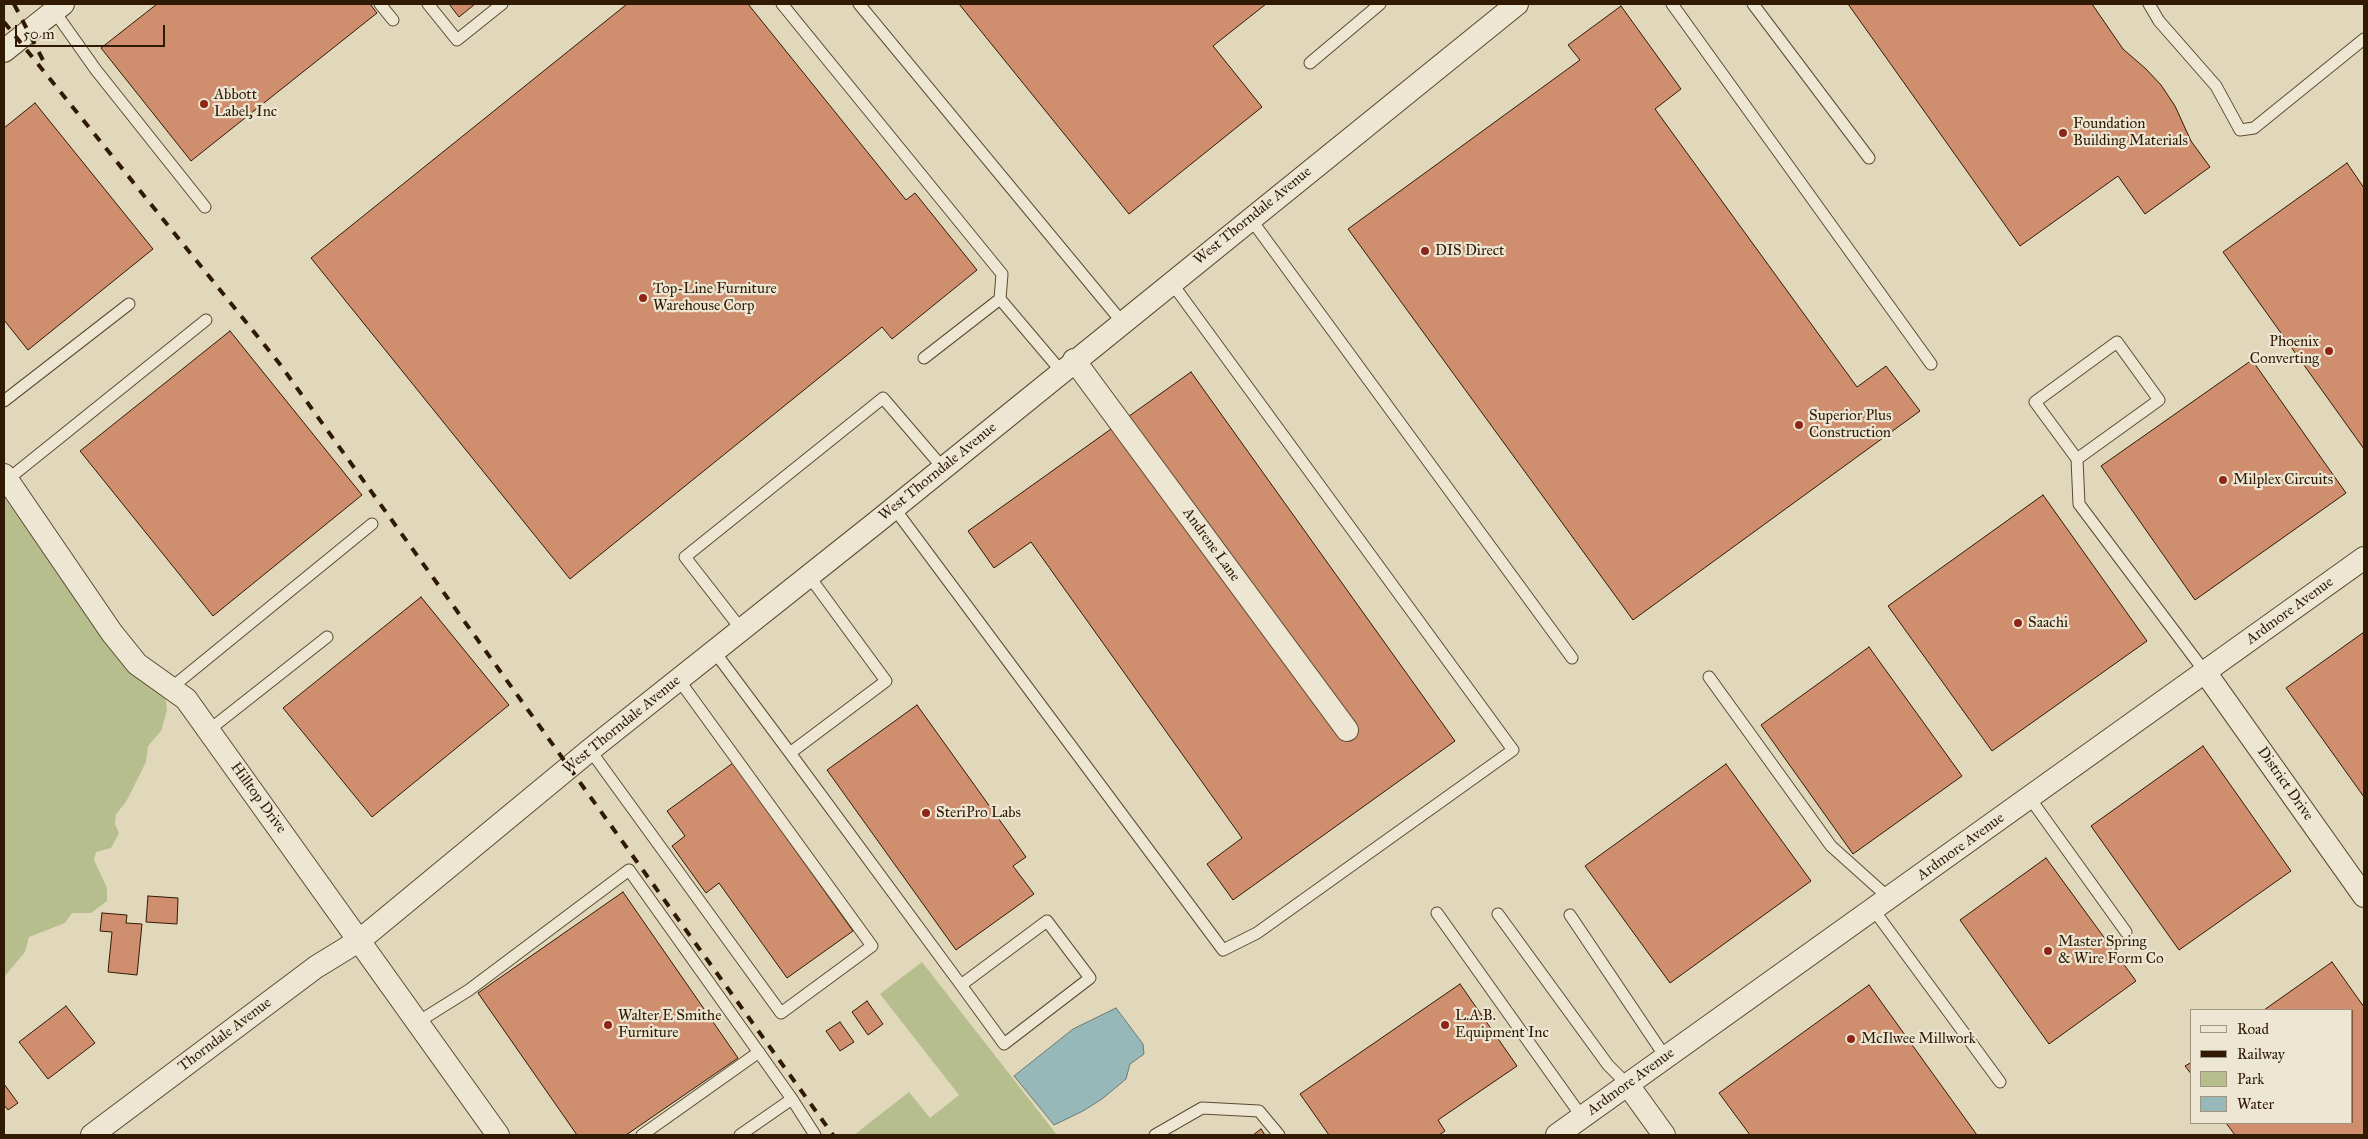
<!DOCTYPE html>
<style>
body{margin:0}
#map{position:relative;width:2368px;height:1139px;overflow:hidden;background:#e1d8bc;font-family:"IM FELL Great Primer",serif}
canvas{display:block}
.frame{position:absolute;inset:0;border:5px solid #301a03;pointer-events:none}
.legend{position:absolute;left:2190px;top:1009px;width:162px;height:115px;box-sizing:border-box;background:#ece6d3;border:1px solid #a19480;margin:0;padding:6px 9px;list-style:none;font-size:15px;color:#301a03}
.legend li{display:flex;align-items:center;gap:10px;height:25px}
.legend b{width:25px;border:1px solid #a19480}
.scale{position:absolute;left:15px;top:25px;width:150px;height:22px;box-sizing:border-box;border:2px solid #301a03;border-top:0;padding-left:6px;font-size:15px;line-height:18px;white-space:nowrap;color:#301a03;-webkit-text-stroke:4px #ece6d3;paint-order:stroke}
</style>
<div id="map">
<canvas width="2368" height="1139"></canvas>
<div class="frame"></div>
<ul class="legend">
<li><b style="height:6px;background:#ece6d3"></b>Road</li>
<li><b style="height:6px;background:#301a03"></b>Railway</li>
<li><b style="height:14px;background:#b6be8e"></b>Park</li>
<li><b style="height:14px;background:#96b8b8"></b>Water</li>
</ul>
<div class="scale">50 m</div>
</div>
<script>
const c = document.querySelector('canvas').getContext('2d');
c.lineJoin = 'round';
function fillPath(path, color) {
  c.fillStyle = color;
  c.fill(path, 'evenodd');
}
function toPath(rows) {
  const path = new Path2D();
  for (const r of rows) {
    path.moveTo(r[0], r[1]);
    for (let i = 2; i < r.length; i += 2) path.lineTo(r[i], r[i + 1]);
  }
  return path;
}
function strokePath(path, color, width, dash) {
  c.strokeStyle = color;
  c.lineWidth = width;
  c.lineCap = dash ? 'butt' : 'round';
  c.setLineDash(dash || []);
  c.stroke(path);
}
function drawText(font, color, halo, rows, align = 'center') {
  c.font = font + ' "IM FELL Great Primer",serif';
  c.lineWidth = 4.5;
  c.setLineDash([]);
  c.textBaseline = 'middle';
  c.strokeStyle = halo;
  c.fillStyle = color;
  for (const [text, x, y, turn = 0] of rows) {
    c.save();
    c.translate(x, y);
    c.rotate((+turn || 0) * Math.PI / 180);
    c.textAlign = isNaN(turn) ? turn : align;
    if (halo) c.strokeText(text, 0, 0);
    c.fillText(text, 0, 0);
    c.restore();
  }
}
fillPath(toPath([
 [4,497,102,637,165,694,167,710,161,731,148,746,146,762,126,802,116,814,115,824,119,833,115,841,111,848,96,852,94,860,107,888,107,901,91,913,72,913,65,923,29,937,25,952,4,977],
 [922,962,1057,1135,854,1135,909,1092,930,1118,959,1095,880,994]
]), '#b6be8e');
const water = toPath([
 [1116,1008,1143,1044,1144,1054,1130,1064,1126,1079,1102,1099,1083,1111,1054,1125,1014,1076,1073,1029,1116,1008]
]);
fillPath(water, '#96b8b8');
strokePath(water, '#6d7970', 1);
const building = toPath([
 [157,4,370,4,377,13,191,161,101,48,157,4],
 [449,4,475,4,459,17,449,4],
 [627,4,748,4,906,200,915,193,977,270,892,339,882,327,570,579,311,258,627,4],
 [959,4,1266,4,1213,46,1262,107,1129,214,959,4],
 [1848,4,2092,4,2123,49,2146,69,2161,85,2175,106,2191,141,2210,167,2145,214,2118,176,2020,246,1848,4],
 [1621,6,1681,89,1655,109,1857,387,1886,366,1920,411,1633,620,1348,229,1580,60,1568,45,1621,6],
 [35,103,153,249,28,350,4,320,4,128,35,103],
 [2347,163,2364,188,2364,449,2223,252,2347,163],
 [230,331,362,495,213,616,80,451,230,331],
 [2252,360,2346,493,2195,600,2101,466,2252,360],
 [1191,372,1455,741,1233,900,1207,864,1242,838,1031,542,994,568,968,531,1191,372],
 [2043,495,2147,641,1992,751,1888,606,2043,495],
 [421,597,509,705,372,817,283,708,421,597],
 [2364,632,2364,797,2286,688,2364,632],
 [1869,647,1962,776,1853,854,1761,725,1869,647],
 [917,705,1026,857,1013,866,1034,894,956,950,827,770,917,705],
 [2203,746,2291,871,2179,950,2091,826,2203,746],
 [733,763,853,931,787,978,719,883,706,893,672,846,685,836,667,811,733,763],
 [1726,764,1811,881,1670,983,1585,866,1726,764],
 [2046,858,2136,981,2049,1044,1960,920,2046,858],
 [623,892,738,1058,626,1135,577,1135,478,993,623,892],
 [148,896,178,898,177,924,146,922,148,896],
 [102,913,127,915,126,923,142,924,137,975,108,972,112,932,100,931,102,913],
 [2332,962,2364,1007,2364,1135,2235,1135,2226,1123,2352,1123,2352,1010,2264,1010,2332,962],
 [1460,984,1517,1066,1438,1120,1445,1131,1439,1135,1329,1135,1300,1094,1460,984],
 [1869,985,1977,1135,1750,1135,1719,1093,1869,985],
 [867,1001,883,1024,868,1035,852,1012,867,1001],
 [66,1006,95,1043,48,1079,19,1042,66,1006],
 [840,1022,854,1042,840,1051,826,1031,840,1022],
 [2192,1062,2192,1075,2185,1066,2192,1062],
 [4,1084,18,1103,8,1110,4,1105,4,1084],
 [1261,1129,1265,1135,1253,1135,1261,1129]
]);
fillPath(building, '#cf8e6d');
strokePath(building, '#301a03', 1);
const lane = toPath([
 [380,4,393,20],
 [428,4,457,40,502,4],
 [782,4,1002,274,1000,299,1061,371],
 [859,4,1122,322],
 [1672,4,1931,364],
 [1753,4,1869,158],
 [2149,4,2159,21,2216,86,2240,130,2254,128,2364,39],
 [52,8,96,70,205,207],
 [1310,63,1380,4],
 [1250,218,1572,658],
 [924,358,1000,299],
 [4,401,129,304],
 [2077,459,2159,400,2117,342,2035,402,2077,459,2079,504,2205,672],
 [7,480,206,320],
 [894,508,1223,950,1257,933,1513,750,1171,282],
 [741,629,685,557,883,398,943,468],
 [714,651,790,753,961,985,1004,1044,1090,978,1047,921,961,985],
 [1709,677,1831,846,1889,898],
 [171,688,372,524],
 [209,730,327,637],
 [590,750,781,1013,872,946,679,680],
 [790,753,886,681,809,576],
 [2029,797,2126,932],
 [1873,909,2000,1082],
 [1437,913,1582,1117],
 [1498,914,1608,1065,1628,1085],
 [1570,915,1666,1058],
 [418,1022,469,990,629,870,792,1099,740,1135],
 [792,1099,815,1135],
 [642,1135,759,1052],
 [1155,1135,1202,1108,1259,1111,1279,1135]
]);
const street = toPath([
 [4,51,63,4],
 [1074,360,1347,730],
 [4,475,112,633,137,664,186,699,498,1135],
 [2205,672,2364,896],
 [1628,1085,1664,1135],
 [92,1135,316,967,360,940,590,750,878,521,1517,4],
 [1557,1135,2364,558]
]);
strokePath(lane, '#5c4a31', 13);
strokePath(street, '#5c4a31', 24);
strokePath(lane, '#ece6d3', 11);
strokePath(street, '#ece6d3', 22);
strokePath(toPath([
 [14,4,46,66],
 [4,22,279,363,833,1135]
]), '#301a03', 4, [9, 9]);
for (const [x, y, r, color] of [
 [204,104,5,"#8f2418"],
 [2063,133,5,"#8f2418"],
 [1425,251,5,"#8f2418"],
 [643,298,5,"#8f2418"],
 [2329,351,5,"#8f2418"],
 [1799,425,5,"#8f2418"],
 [2223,480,5,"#8f2418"],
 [2018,623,5,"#8f2418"],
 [926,813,5,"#8f2418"],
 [2048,951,5,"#8f2418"],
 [608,1025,5,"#8f2418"],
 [1445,1025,5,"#8f2418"],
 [1851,1039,5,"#8f2418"]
]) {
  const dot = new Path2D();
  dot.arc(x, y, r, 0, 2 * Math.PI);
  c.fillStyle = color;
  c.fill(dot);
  strokePath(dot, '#ece6d3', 2);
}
drawText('15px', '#301a03', '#ece6d3', [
 ["Abbott",214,95],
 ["Label, Inc",214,112],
 ["Foundation",2073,124],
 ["Building Materials",2073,141],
 ["DIS Direct",1435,251],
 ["Top-Line Furniture",653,289],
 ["Warehouse Corp",653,306],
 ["Phoenix",2319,342,"right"],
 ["Converting",2319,359,"right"],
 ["Superior Plus",1809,416],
 ["Construction",1809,433],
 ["Milplex Circuits",2233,480],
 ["Saachi",2028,623],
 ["SteriPro Labs",936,813],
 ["Master Spring",2058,942],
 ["& Wire Form Co",2058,959],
 ["Walter E Smithe",618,1016],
 ["Furniture",618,1033],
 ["L.A.B.",1455,1016],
 ["Equipment Inc",1455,1033],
 ["McIlwee Millwork",1861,1039]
], 'left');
drawText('15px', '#301a03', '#ece6d3', [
 ["West Thorndale Avenue",1253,216,-39],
 ["West Thorndale Avenue",938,472,-39],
 ["Andrene Lane",1211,545,54],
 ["Ardmore Avenue",2290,611,-36],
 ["West Thorndale Avenue",622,725,-39],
 ["District Drive",2285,784,55],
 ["Hilltop Drive",258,798,54],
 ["Ardmore Avenue",1961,847,-36],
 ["Thorndale Avenue",225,1035,-37],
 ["Ardmore Avenue",1631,1082,-36]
]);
</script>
